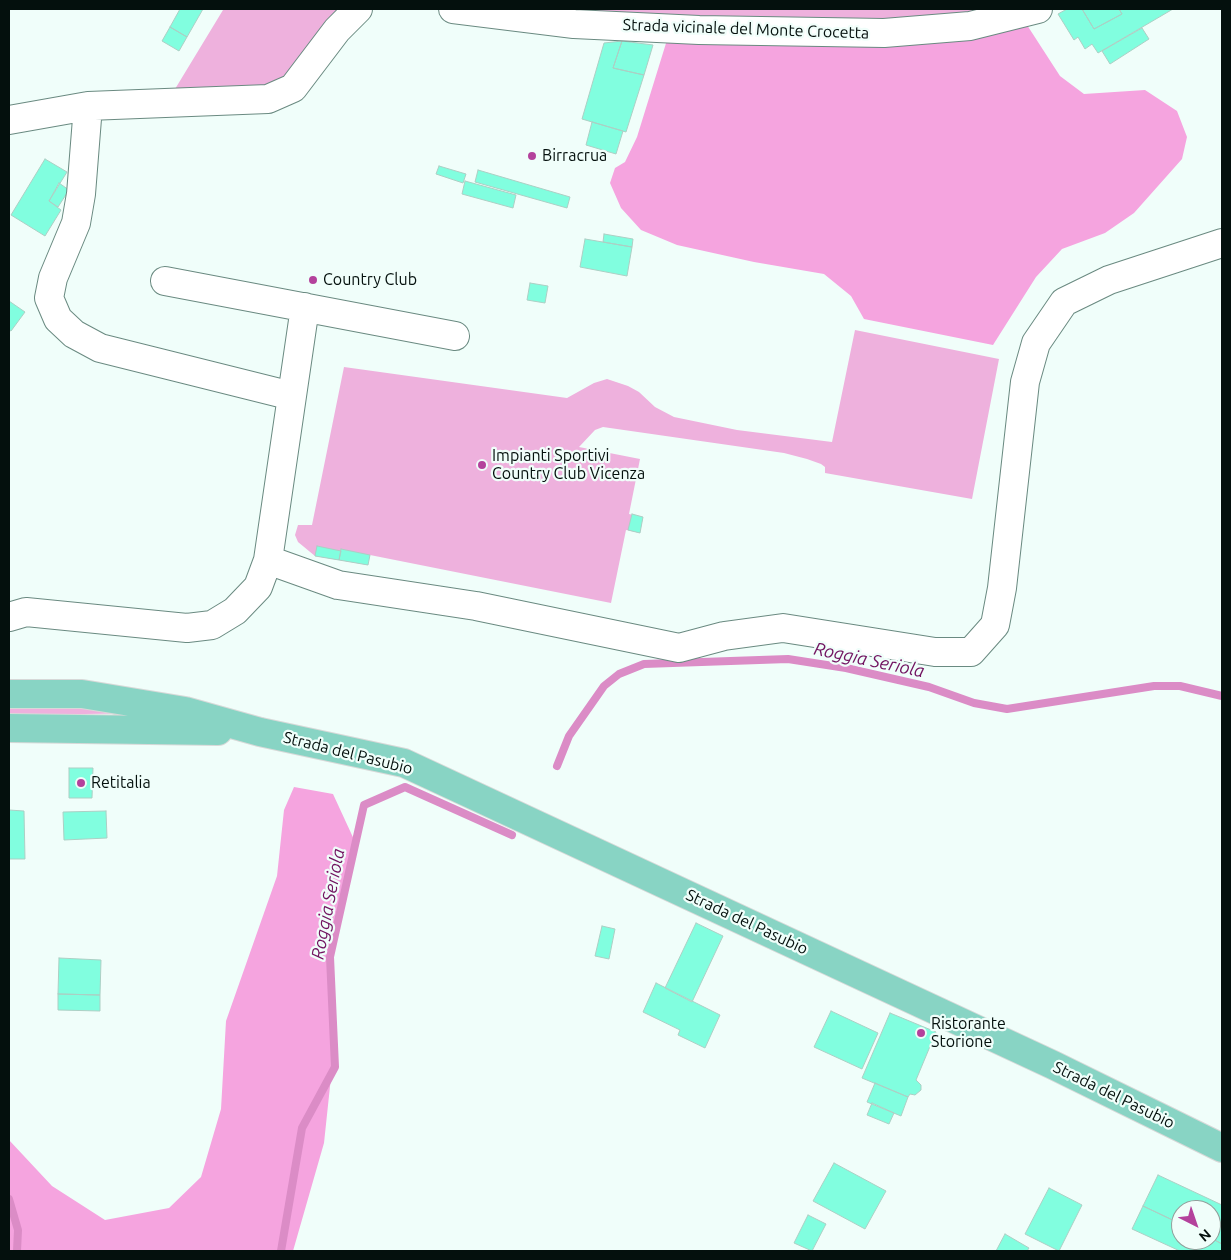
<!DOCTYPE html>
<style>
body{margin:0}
#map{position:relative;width:1231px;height:1260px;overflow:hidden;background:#f0fefa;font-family:Ubuntu,sans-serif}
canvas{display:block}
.frame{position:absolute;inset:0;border:10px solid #04100d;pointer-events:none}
.north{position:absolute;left:1171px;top:1200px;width:50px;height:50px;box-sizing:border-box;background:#f0fefa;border:1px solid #929f9b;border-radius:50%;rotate:139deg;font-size:14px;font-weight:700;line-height:20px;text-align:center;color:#04100d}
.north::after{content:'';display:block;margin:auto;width:18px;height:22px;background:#b4429c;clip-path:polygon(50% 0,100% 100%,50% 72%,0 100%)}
</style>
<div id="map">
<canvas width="1231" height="1260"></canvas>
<div class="frame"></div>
<div class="north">N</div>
</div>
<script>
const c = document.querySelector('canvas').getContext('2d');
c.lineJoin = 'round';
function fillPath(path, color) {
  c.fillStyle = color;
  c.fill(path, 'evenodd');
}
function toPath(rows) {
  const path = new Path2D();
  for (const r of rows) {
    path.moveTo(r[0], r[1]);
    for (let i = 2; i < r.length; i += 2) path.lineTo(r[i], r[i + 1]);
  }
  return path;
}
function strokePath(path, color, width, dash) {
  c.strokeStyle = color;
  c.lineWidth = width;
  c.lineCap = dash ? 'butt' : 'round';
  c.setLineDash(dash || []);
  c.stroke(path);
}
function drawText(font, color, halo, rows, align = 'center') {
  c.font = font + ' Ubuntu,sans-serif';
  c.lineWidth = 4.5;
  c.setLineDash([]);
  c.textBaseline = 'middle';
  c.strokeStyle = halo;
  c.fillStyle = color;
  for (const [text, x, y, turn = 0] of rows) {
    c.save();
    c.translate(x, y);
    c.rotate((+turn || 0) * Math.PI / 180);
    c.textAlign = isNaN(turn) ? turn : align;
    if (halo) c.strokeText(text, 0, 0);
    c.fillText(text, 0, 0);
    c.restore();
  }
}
fillPath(toPath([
 [242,9,347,9,287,79,257,90,172,94,223,10],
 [523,9,993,9,966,20,877,25],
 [855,330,999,359,972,499,825,473,825,467,821,464,807,459,784,453,603,427,595,430,579,447,640,459,629,514,643,517,640,533,626,530,611,603,370,555,368,565,315,556,298,542,295,535,298,525,312,525,344,367,567,398,594,383,607,379,628,386,639,392,655,407,674,417,737,430,832,442],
 [9,705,95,705,160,713,9,715]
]), '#eeb1dd');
fillPath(toPath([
 [1027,25,1060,76,1084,94,1145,90,1177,111,1187,137,1182,159,1134,213,1105,233,1062,249,1036,277,993,345,864,319,851,296,824,274,754,262,677,245,641,230,621,208,610,183,615,168,625,162,637,137,667,40],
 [294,787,333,794,357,846,331,950,333,1023,331,1077,324,1143,293,1251,9,1251,9,1140,52,1186,105,1220,169,1208,201,1177,221,1109,226,1021,277,876,284,810]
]), '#f5a4df');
strokePath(toPath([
 [557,766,569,736,604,686,619,674,644,664,788,659,846,668,929,687,974,703,1007,709,1154,686,1180,686,1222,696],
 [9,1199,18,1230,17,1251],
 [281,1251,302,1128,335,1067,330,957,364,805,405,787,512,835]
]), '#db8cc6', 8);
const building = toPath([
 [180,9,203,9,187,37,170,27,180,9],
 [1067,9,1082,9,1094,29,1122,14,1119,9,1173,9,1098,53,1092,44,1085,49,1078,37,1074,40,1058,14,1067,9],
 [1082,9,1119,9,1122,14,1094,29,1082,9],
 [170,27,187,37,179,51,162,41,170,27],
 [1142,28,1149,39,1110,64,1102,51,1142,28],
 [622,41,653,45,644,75,613,68,622,41],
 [622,41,613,68,644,75,626,132,582,119,604,43,622,41],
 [592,122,623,131,616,154,586,145,592,122],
 [45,159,67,172,49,201,61,210,45,236,11,215,45,159],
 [439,166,466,174,463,183,436,174,439,166],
 [478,170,570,197,567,208,475,182,478,170],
 [465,181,516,195,513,208,462,194,465,181],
 [59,183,69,190,58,207,49,201,59,183],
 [604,234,633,239,632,247,603,242,604,234],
 [585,239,632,247,627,276,580,267,585,239],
 [530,283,548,286,545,303,527,300,530,283],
 [9,301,25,312,11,331,9,330,9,301],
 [632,514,643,517,640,533,628,530,632,514],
 [317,546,341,551,339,560,315,556,317,546],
 [341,549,370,555,368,565,339,560,341,549],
 [69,768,93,768,92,798,69,798,69,768],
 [9,810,24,811,25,859,9,859,9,810],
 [106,811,107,838,64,840,63,812,106,811],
 [696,923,723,936,692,1002,665,988,696,923],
 [602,926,615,929,609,959,595,956,602,926],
 [59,958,101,960,100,995,58,994,59,958],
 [656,983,720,1015,705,1048,678,1035,680,1030,643,1012,656,983],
 [58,994,100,995,100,1011,58,1010,58,994],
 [831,1011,878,1033,862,1069,814,1047,831,1011],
 [890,1013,936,1032,916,1080,921,1085,921,1090,915,1095,910,1094,908,1097,862,1078,890,1013],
 [875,1083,908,1097,901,1116,867,1102,875,1083],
 [872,1103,894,1113,889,1124,867,1115,872,1103],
 [834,1163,886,1191,865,1229,813,1201,834,1163],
 [1158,1175,1222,1205,1222,1244,1211,1238,1211,1210,1181,1210,1181,1224,1143,1206,1158,1175],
 [1049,1188,1082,1205,1059,1251,1025,1234,1049,1188],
 [1143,1206,1181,1224,1181,1240,1211,1240,1211,1238,1222,1244,1222,1251,1180,1251,1132,1229,1143,1206],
 [808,1215,826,1224,812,1251,794,1243,808,1215],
 [1005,1234,1029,1248,1027,1251,996,1251,1005,1234]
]);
fillPath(building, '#81fedf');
strokePath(building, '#accfc4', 1);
const minor = toPath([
 [453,9,574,24,699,30,884,33,970,26,1038,9],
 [88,106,81,194,76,223,53,278,49,298,58,319,74,334,100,348,292,396],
 [9,120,88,106,268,99,293,88,337,30,358,9],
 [165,281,455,336],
 [268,560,338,585,476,606,679,648,724,636,783,628,935,652,971,652,995,625,1002,588,1025,382,1036,343,1064,302,1109,280,1222,243],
 [9,617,26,612,187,628,212,625,235,611,258,587,268,560,305,307]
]);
const major = toPath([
 [9,694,82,694,185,711,260,732,404,763,1053,1065,1222,1148],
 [9,728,218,731]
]);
strokePath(minor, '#6a8a81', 30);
strokePath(major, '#d7d9d8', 30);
strokePath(minor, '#fff', 28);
strokePath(major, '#88d4c4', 28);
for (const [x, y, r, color] of [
 [532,156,5,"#b4429c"],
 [313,280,5,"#b4429c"],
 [482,465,5,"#b4429c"],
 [81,783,5,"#b4429c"],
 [921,1033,5,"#b4429c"]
]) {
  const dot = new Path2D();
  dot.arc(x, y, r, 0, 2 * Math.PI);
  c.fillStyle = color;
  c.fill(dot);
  strokePath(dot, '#f0fefa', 2);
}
drawText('16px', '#04100d', '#f0fefa', [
 ["Strada vicinale del Monte Crocetta",746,29,2],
 ["Strada del Pasubio",348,753,14],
 ["Strada del Pasubio",747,922,25],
 ["Strada del Pasubio",1114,1095,26]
]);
drawText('16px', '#04100d', '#f0fefa', [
 ["Birracrua",542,156],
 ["Country Club",323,280],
 ["Impianti Sportivi",492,456],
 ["Country Club Vicenza",492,474],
 ["Retitalia",91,783],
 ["Ristorante",931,1024],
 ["Storione",931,1042]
], 'left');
drawText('italic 18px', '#711360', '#f0fefa', [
 ["Roggia Seriola",869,660,12],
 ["Roggia Seriola",328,904,-79]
]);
</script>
